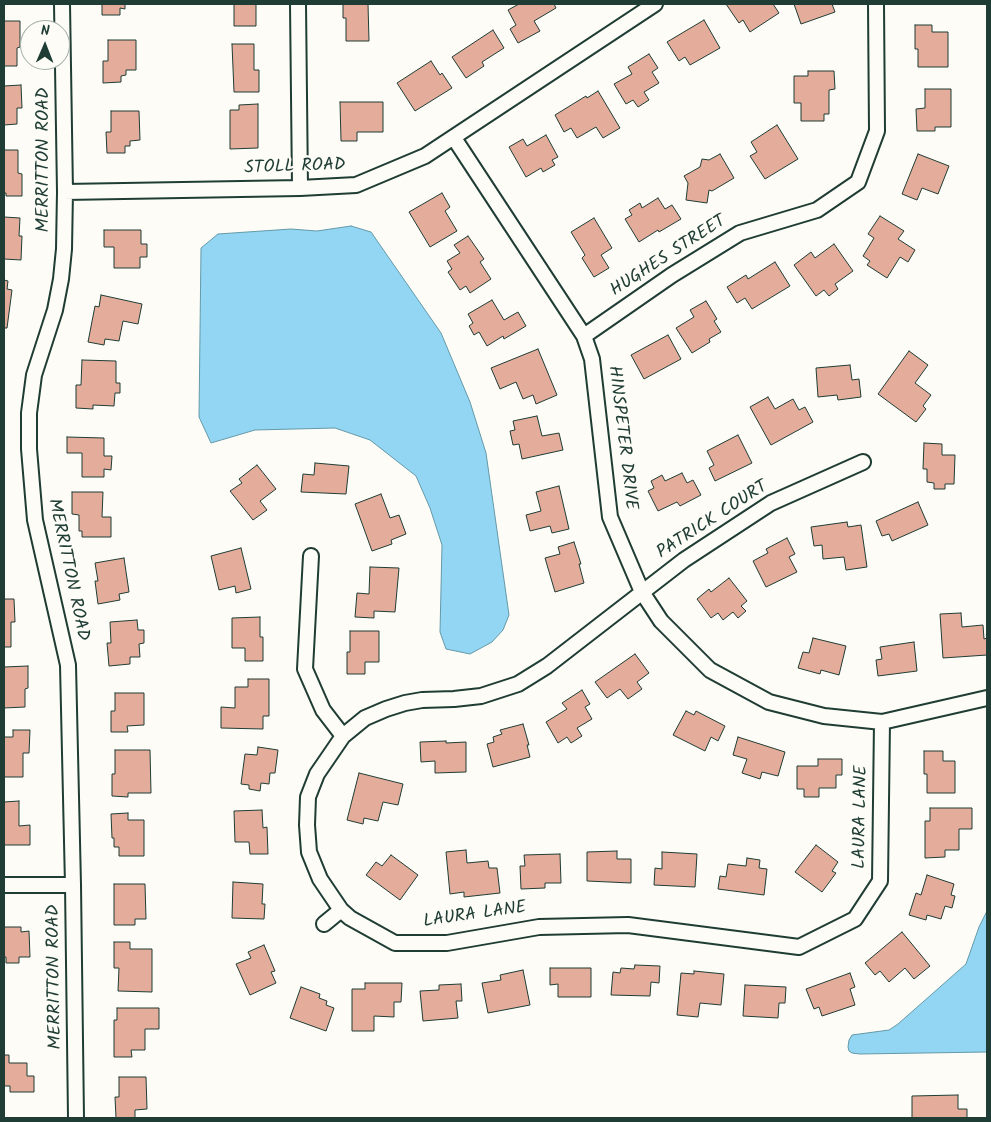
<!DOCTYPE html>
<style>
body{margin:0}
#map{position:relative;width:991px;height:1122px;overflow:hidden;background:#fdfcf7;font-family:Kalam,sans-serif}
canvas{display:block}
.frame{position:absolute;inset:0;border:5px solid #1f3d34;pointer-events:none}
.north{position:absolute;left:20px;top:20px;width:50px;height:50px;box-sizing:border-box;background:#fdfcf7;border:1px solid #a4b0a9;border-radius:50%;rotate:1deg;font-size:14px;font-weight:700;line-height:20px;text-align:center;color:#1f3d34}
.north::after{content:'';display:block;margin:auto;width:18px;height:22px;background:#1f3d34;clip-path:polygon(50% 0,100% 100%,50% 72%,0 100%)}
</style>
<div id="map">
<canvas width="991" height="1122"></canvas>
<div class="frame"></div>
<div class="north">N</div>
</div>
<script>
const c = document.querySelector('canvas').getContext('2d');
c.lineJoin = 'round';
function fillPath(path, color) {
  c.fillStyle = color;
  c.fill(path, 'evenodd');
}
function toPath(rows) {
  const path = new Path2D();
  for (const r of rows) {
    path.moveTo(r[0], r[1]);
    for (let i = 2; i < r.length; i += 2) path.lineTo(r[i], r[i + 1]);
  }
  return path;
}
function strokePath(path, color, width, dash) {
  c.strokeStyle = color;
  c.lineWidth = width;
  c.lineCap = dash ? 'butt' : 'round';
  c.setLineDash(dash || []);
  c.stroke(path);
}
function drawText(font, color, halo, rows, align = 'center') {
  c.font = font + ' Kalam,sans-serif';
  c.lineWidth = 4.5;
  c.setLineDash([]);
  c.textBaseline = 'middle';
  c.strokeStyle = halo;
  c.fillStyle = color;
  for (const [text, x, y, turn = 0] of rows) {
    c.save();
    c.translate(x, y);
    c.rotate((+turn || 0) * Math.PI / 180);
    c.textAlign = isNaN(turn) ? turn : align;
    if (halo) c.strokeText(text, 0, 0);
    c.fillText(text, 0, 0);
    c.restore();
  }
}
const water = toPath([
 [351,226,371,232,441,333,470,402,486,453,509,615,503,630,492,642,470,654,446,649,440,632,442,545,430,508,416,476,370,440,335,428,255,430,211,443,199,417,201,248,218,234,291,229,317,231,351,226],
 [987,911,987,1052,860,1054,852,1053,849,1051,848,1047,849,1040,852,1035,889,1030,898,1024,966,964,979,927,987,911]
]);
fillPath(water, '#92d6f4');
strokePath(water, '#6499a7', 1);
const building = toPath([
 [102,4,125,4,125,9,120,8,120,15,102,15,102,4],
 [234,4,256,4,256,26,234,26,234,4],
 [343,4,368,4,369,41,346,41,346,18,343,18,343,4],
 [519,4,554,4,556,8,534,21,540,31,518,43,510,29,516,25,508,10,519,4],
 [726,4,773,4,779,13,750,32,743,20,739,23,726,4],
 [794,4,832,4,835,12,801,24,794,4],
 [704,20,720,48,690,65,685,57,679,61,667,42,704,20],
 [4,21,20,21,20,47,17,48,17,66,4,66,4,21],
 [915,25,932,25,932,32,948,32,948,67,918,67,918,49,915,49,915,25],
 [493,30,504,48,482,62,484,66,466,78,452,57,493,30],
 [108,40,136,40,136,70,126,70,126,75,121,76,121,82,103,83,103,61,108,61,108,40],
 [232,44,254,44,254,70,259,70,259,92,234,92,232,44],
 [649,54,658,68,652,72,659,83,644,92,649,100,638,107,633,100,626,104,614,84,632,74,628,67,649,54],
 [431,61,440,75,442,73,452,88,415,111,397,83,431,61],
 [808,71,834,71,835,89,829,90,829,114,824,114,824,121,801,121,801,103,794,103,794,76,808,76,808,71],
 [21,85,22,108,17,108,17,124,4,125,4,86,21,85],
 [925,89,951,89,951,127,935,127,935,131,917,131,916,109,925,108,925,89],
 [598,91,620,128,603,138,596,127,577,138,571,128,564,132,555,115,586,96,587,98,598,91],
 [340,102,383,102,383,132,357,132,357,141,341,141,340,102],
 [258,104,258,148,230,149,230,110,239,110,239,105,258,104],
 [111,111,139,111,140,140,130,141,130,146,125,146,125,153,107,153,106,132,111,132,111,111],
 [777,125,798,159,765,179,750,156,757,152,751,142,777,125],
 [546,135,558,157,552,160,555,165,543,172,541,168,526,177,509,147,523,139,527,146,546,135],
 [4,150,18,150,18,173,22,174,22,196,6,196,6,193,4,193,4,150],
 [720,154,734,178,712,191,709,190,707,203,686,200,688,183,684,176,700,167,702,159,709,160,720,154],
 [918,154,949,166,938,194,922,188,917,200,902,194,918,154],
 [442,193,450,207,445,211,457,231,430,247,409,212,442,193],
 [658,198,665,209,672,205,681,219,659,232,658,230,639,242,625,219,632,215,629,210,640,203,642,208,658,198],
 [880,216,904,231,898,239,915,250,908,262,900,257,887,278,867,265,870,261,863,256,874,238,868,234,880,216],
 [4,217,20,218,19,236,22,236,21,260,4,259,4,217],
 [594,218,612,248,601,255,609,268,594,277,582,258,585,255,571,232,594,218],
 [104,230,141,230,141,244,147,244,147,257,140,257,140,268,114,268,114,247,104,247,104,230],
 [468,236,484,259,480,262,491,279,470,293,466,286,460,290,448,272,452,269,447,261,460,253,454,245,468,236],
 [834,244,853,271,835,284,838,289,829,296,824,290,816,296,794,265,811,252,815,258,834,244],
 [775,262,790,286,752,309,745,298,737,303,727,287,746,275,748,279,775,262],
 [4,280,8,281,7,289,12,290,7,328,4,328,4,280],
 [101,295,142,304,138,324,123,321,119,341,105,339,104,345,88,342,95,306,99,307,101,295],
 [492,300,504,320,518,312,526,326,504,339,503,336,487,346,479,332,474,335,469,326,473,323,468,314,492,300],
 [706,301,717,319,714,321,721,332,709,339,710,342,692,353,676,328,694,317,690,310,706,301],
 [668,335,681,359,644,379,631,355,668,335],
 [538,349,557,395,536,404,533,395,523,399,516,382,500,389,491,368,538,349],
 [909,351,928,365,915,383,931,395,923,406,926,409,916,422,878,394,909,351],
 [82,360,116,361,116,383,120,383,120,393,115,393,114,406,93,405,93,409,76,408,76,385,81,385,82,360],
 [850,365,852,380,859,379,861,397,838,400,837,395,818,397,816,368,850,365],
 [768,397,775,409,793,399,799,410,805,407,813,422,771,445,750,407,768,397],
 [537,416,542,436,559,433,563,450,522,459,519,444,513,445,510,431,515,430,513,421,537,416],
 [738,435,752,463,715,481,709,468,714,465,707,451,738,435],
 [67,437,104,438,104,456,112,456,111,470,104,469,104,477,82,477,82,453,67,453,67,437],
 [924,443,942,444,942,455,955,455,954,484,945,484,945,489,934,489,934,483,927,482,927,469,923,469,924,443],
 [315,463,349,466,346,494,301,492,303,474,314,475,315,463],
 [257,465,276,489,260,501,267,510,253,520,230,491,242,483,239,479,257,465],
 [682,473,687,483,693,480,701,495,680,506,677,502,658,511,648,491,654,488,651,481,662,475,665,481,682,473],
 [559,486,569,529,552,533,550,526,530,531,526,515,541,511,536,492,559,486],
 [72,492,103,492,102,517,111,517,111,537,82,537,82,531,79,531,79,515,72,514,72,492],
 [381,494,390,518,399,515,406,534,391,540,392,544,372,551,355,504,381,494],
 [918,502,928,525,892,541,889,534,882,536,876,521,918,502],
 [847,522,848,527,861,525,867,567,846,570,844,557,823,559,822,545,814,546,811,527,847,522],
 [787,538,795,554,789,557,797,572,766,587,753,561,768,553,766,549,787,538],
 [574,542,581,564,579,564,584,583,555,592,545,558,560,554,558,547,574,542],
 [241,548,251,589,236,593,235,586,219,590,211,556,241,548],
 [124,558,129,592,119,594,120,600,98,604,95,581,98,581,95,563,124,558],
 [370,567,399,568,395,612,374,611,374,618,355,617,357,593,369,594,370,567],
 [729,578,747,601,741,606,746,611,738,618,733,612,723,620,718,613,711,618,697,599,709,589,711,592,729,578],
 [4,599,14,599,15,622,11,622,11,647,4,647,4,599],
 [961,613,962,627,983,625,984,639,987,638,987,655,943,658,940,614,961,613],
 [260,617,260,637,263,637,263,661,245,661,245,648,232,648,232,618,260,617],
 [137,620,138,630,144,630,144,643,139,644,140,657,130,657,130,664,109,666,107,643,111,643,110,622,137,620],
 [350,631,379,631,379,662,365,662,365,674,347,674,347,652,350,652,350,631],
 [813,638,846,646,839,675,821,670,820,674,798,668,803,652,809,653,813,638],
 [914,642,917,671,878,676,876,660,882,659,880,647,914,642],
 [635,654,649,673,637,682,642,689,628,699,620,689,607,698,595,682,635,654],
 [28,666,28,688,25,689,25,707,4,708,4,667,28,666],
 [248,679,269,679,269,716,263,716,263,729,221,728,221,707,235,708,235,687,248,687,248,679],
 [582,690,590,704,585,707,592,719,577,728,582,736,571,743,567,737,558,743,546,722,567,709,562,703,582,690],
 [115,693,144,693,144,725,127,726,128,732,111,732,111,711,115,711,115,693],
 [686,711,694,715,696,711,725,726,718,741,711,737,705,751,673,735,686,711],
 [523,724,529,745,527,745,530,757,493,767,487,744,494,742,493,737,502,734,500,730,523,724],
 [13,730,30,730,29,753,23,753,23,777,4,777,4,737,13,737,13,730],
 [738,737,785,752,778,776,762,772,760,779,742,773,747,759,733,755,738,737],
 [446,741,446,743,466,742,466,772,435,773,435,761,421,762,420,742,446,741],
 [258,747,278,750,275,773,270,773,269,784,261,783,260,791,249,789,249,785,241,784,245,754,257,755,258,747],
 [115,750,150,750,151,793,128,793,128,797,112,796,112,774,115,774,115,750],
 [924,751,943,751,943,761,955,761,955,793,927,793,927,774,924,774,924,751],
 [818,759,842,759,842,775,836,775,836,788,819,788,819,797,804,797,804,789,797,789,797,766,818,766,818,759],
 [359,773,403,784,398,805,383,802,378,821,364,818,363,824,347,820,359,773],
 [19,801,19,826,30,825,30,845,4,845,4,802,19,801],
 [930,808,972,808,972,829,959,829,959,850,945,850,945,857,925,858,925,821,930,821,930,808],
 [262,810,263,828,267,827,268,854,250,854,249,842,235,842,234,811,262,810],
 [128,813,128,820,144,820,144,856,119,856,119,847,114,847,114,838,112,838,111,814,128,813],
 [816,845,838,862,832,871,836,873,822,892,795,872,816,845],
 [466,850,467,863,488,861,489,868,497,868,500,893,464,897,464,892,450,894,446,852,466,850],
 [617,851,617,859,631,859,631,883,587,881,587,852,617,851],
 [662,852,697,854,695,887,654,885,655,868,662,869,662,852],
 [560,854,561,883,545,883,545,888,521,889,520,866,525,866,524,855,560,854],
 [391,855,418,875,400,900,366,875,376,862,382,866,391,855],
 [747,858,760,860,759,868,767,869,764,895,718,889,720,876,726,877,728,864,746,866,747,858],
 [927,875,954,884,951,895,955,896,952,908,945,906,941,919,927,915,926,920,909,915,916,893,921,895,927,875],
 [233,882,263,884,262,904,265,904,264,919,232,918,233,882],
 [114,884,145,884,146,919,135,919,135,925,114,925,114,884],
 [4,927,21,927,21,932,29,931,30,957,19,957,19,963,6,963,6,957,4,957,4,927],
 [902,932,930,966,914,979,905,968,889,982,880,971,875,975,865,963,902,932],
 [114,942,130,942,130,949,152,949,152,992,118,991,119,968,114,968,114,942],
 [264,945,275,971,271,972,276,983,250,995,236,964,251,958,248,952,264,945],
 [635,965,660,966,659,983,651,982,650,996,611,995,613,972,620,973,621,968,634,969,635,965],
 [550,968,591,968,591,997,558,997,558,984,550,985,550,968],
 [523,970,530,1005,488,1013,482,983,501,980,500,975,523,970],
 [694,971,724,974,721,1005,700,1003,698,1017,677,1015,681,973,694,974,694,971],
 [850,973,855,987,850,989,855,1005,822,1016,819,1007,814,1009,806,989,850,973],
 [365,983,402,983,401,1002,394,1002,394,1017,374,1016,374,1031,352,1031,352,989,365,989,365,983],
 [461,984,462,1001,456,1001,458,1018,423,1021,420,991,439,990,439,985,461,984],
 [745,985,786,987,785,1003,779,1003,778,1018,743,1016,745,985],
 [301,987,320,994,319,998,327,1001,326,1005,334,1008,326,1031,290,1018,301,987],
 [117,1008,159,1008,159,1029,145,1029,145,1050,131,1050,132,1057,114,1057,114,1020,117,1020,117,1008],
 [4,1055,9,1055,9,1063,27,1063,27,1076,34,1076,34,1092,10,1092,10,1086,4,1086,4,1055],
 [119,1077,146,1077,147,1109,135,1110,135,1118,116,1118,115,1097,119,1097,119,1077],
 [958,1095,958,1109,967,1109,967,1118,912,1118,912,1096,958,1095]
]);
fillPath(building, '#e4ac9b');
strokePath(building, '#1f3d34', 1);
const street = toPath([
 [62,4,65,192,64,249,61,279,55,310,34,375,29,413,29,449,35,520,68,665,73,885,76,1118],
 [298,4,300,188],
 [454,138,584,336,592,359,610,517,642,592,661,621,710,670,769,702,824,716,882,722,987,698],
 [65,192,300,188,356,185,425,156,655,4],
 [584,336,672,275,740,233,817,210,858,182,877,131,876,4],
 [863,462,771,503,684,560,547,666,518,684,481,696,454,699,422,700,405,703,386,709,365,718,343,736,317,774,308,797,307,825,309,852,320,879,341,910,350,918,395,943,447,943,539,927,628,925,799,947,855,919,880,881,882,722],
 [311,556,305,669,323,710,343,736],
 [4,885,73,885],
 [324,924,341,910]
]);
strokePath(street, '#1f3d34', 18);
strokePath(street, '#fdfcf7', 14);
drawText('18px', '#1f3d34', '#fdfcf7', [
 ["MERRITTON ROAD",45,160,-90],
 ["STOLL ROAD",295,168,-2],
 ["HUGHES STREET",669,257,-33],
 ["HINSPETER DRIVE",621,438,83],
 ["PATRICK COURT",713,521,-33],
 ["MERRITTON ROAD",67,570,78],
 ["LAURA LANE",862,817,-89],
 ["LAURA LANE",475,916,-8],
 ["MERRITTON ROAD",56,977,-91]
]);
</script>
